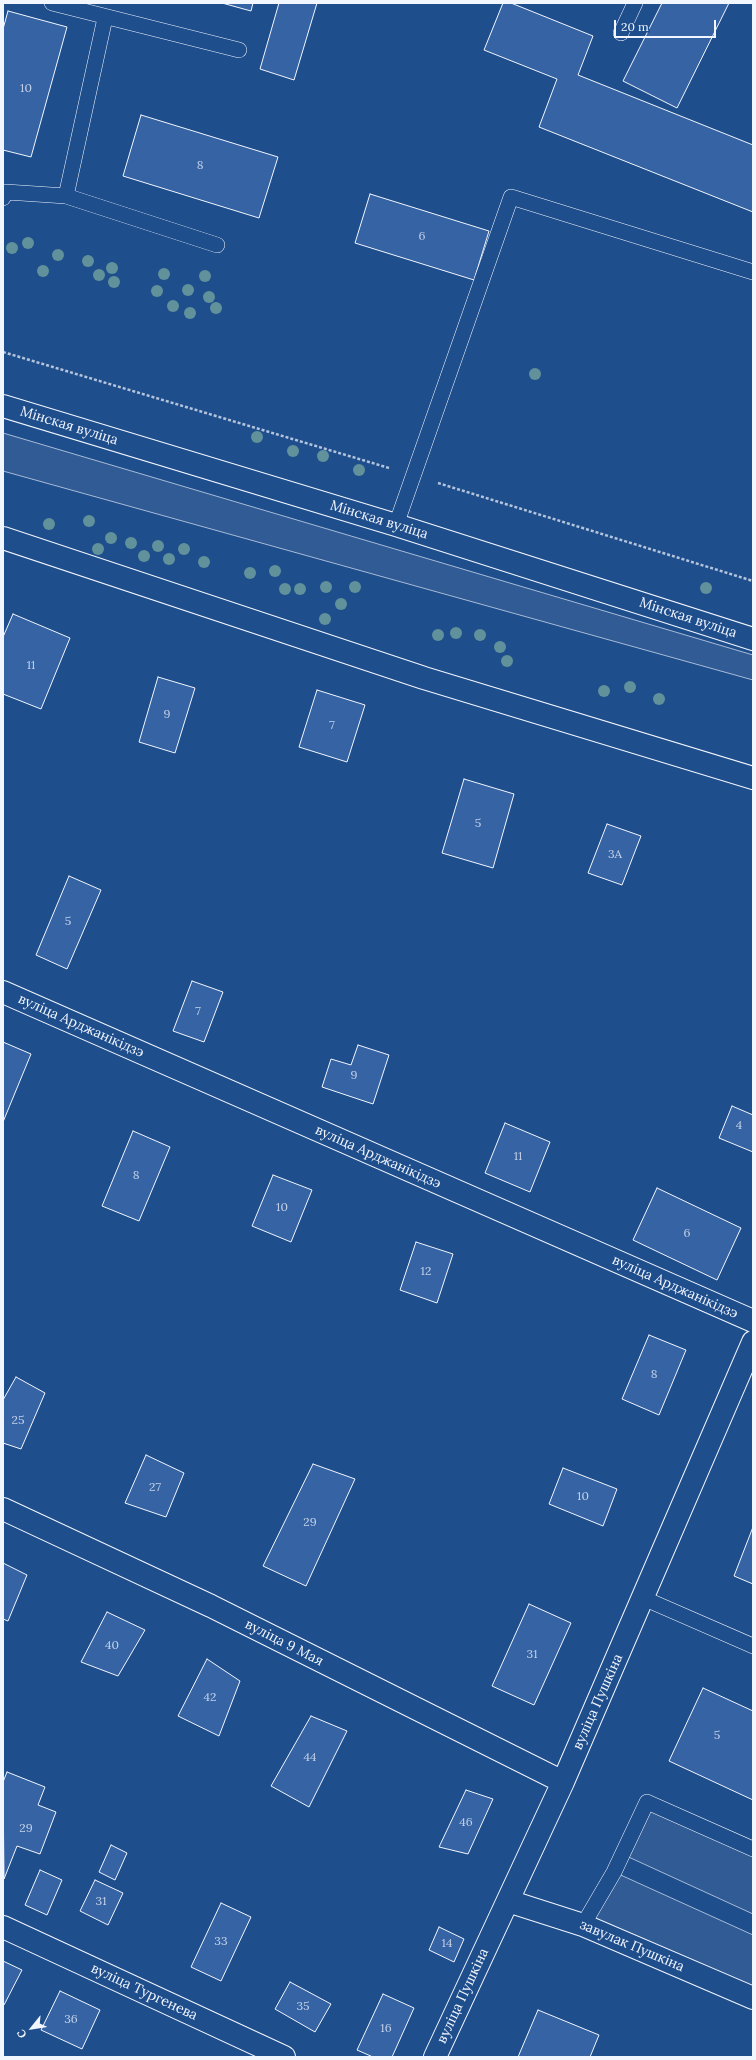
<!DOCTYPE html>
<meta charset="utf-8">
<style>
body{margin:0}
#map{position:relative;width:756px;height:2060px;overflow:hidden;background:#1f4e8c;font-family:Lora,serif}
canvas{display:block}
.frame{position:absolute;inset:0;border:4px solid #f2f6ff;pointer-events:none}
.north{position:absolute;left:12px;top:2008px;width:40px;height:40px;-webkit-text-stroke:3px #1f4e8c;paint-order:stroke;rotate:240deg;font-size:11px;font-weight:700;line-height:16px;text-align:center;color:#f2f6ff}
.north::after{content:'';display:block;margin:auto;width:14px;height:18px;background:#f2f6ff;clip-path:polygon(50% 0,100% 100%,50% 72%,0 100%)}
.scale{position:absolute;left:614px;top:20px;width:102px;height:18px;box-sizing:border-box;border:2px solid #f2f6ff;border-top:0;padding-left:5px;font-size:12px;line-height:14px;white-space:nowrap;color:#f2f6ff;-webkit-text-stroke:3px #1f4e8c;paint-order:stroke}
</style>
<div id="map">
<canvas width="756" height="2060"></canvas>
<div class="frame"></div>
<div class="north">С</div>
<div class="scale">20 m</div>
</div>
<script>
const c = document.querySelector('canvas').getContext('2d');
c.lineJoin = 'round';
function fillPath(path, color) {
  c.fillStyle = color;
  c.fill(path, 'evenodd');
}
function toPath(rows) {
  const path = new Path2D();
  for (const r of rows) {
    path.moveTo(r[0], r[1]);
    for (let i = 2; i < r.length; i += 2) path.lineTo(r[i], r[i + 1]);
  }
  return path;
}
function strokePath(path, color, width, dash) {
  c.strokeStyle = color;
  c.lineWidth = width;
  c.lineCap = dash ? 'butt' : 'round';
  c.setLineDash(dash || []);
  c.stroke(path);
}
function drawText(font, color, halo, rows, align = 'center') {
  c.font = font + ' Lora,serif';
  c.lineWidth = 3;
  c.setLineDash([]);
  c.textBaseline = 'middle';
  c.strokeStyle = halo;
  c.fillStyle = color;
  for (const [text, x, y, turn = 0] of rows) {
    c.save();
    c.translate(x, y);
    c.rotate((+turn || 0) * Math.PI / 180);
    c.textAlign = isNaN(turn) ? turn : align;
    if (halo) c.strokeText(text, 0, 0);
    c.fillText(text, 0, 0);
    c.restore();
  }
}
const built = toPath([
 [3,433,753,655,753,680,3,471,3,433],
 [647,1802,753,1849,753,1914,622,1854,647,1802],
 [614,1872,753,1935,753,1998,583,1925,614,1872]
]);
fillPath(built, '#305b95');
strokePath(built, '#a8bbd7', 1);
const building = toPath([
 [222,3,253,3,251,11,222,3],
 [279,3,317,3,294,80,260,69,279,3],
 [503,3,511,3,593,36,578,75,753,145,753,212,539,127,557,79,484,50,503,3],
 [662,3,729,3,677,108,623,81,662,3],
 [8,11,67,27,31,157,3,150,3,29,8,11],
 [141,115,278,157,259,218,123,176,141,115],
 [370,194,489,231,474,280,355,243,370,194],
 [13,614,70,638,41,709,3,694,3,637,13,614],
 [158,677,195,688,175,753,139,742,158,677],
 [317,690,365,705,347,762,299,747,317,690],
 [464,779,514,794,493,868,442,853,464,779],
 [607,824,641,836,622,885,588,873,607,824],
 [69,876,101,890,67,969,36,955,69,876],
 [192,981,223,992,204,1042,173,1031,192,981],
 [3,1042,31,1054,3,1122,3,1042],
 [358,1045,389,1055,373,1104,322,1087,331,1059,351,1065,358,1045],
 [732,1106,753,1115,753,1152,719,1138,732,1106],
 [505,1123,550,1142,530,1192,485,1173,505,1123],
 [133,1131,170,1147,139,1221,102,1206,133,1131],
 [273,1175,312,1190,291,1242,252,1226,273,1175],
 [657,1188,741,1228,717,1280,633,1240,657,1188],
 [416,1242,453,1254,437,1303,400,1290,416,1242],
 [649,1335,686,1350,659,1415,622,1399,649,1335],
 [16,1377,45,1393,21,1449,3,1443,3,1400,16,1377],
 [146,1455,184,1473,166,1517,125,1503,146,1455],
 [313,1464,355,1479,306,1586,263,1566,313,1464],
 [563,1468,617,1489,603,1526,549,1504,563,1468],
 [753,1527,753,1584,734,1576,753,1527],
 [3,1563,27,1575,8,1621,3,1619,3,1563],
 [529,1604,571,1623,534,1705,492,1686,529,1604],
 [107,1612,145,1630,118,1676,81,1662,107,1612],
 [207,1659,240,1681,219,1736,178,1716,207,1659],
 [703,1688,753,1711,753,1800,669,1761,703,1688],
 [311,1716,347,1731,309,1807,271,1786,311,1716],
 [7,1772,45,1787,38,1805,56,1812,40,1854,17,1846,4,1879,3,1782,7,1772],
 [466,1790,493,1799,468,1854,439,1847,466,1790],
 [111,1845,127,1853,115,1880,99,1872,111,1845],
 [40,1870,62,1880,47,1915,25,1905,40,1870],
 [95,1880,123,1893,108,1925,80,1911,95,1880],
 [221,1903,251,1917,221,1981,191,1967,221,1903],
 [439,1927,464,1939,454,1962,429,1950,439,1927],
 [3,1961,22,1970,4,2005,3,2005,3,1961],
 [290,1982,331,2004,315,2032,275,2009,290,1982],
 [60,1991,100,2010,82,2049,41,2030,60,1991],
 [383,1994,414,2008,392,2057,373,2057,357,2050,383,1994],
 [538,2010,599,2035,590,2057,518,2057,538,2010]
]);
fillPath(building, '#3563a3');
strokePath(building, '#f2f6ff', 1);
const lane = toPath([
 [52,3,239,50],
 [621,33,635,3],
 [66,196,105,18],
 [3,198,6,192,66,196,217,245],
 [396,525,511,197,753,272],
 [643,1598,753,1646],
 [583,1925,614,1872,647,1802,753,1849]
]);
const street = toPath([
 [3,538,424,678,753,778],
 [3,992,753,1321],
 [3,1509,211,1606,563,1782],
 [508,1901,583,1925,753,1998],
 [3,1927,284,2057],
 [435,2057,563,1782,753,1342]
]);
const primary = toPath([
 [3,406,396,525,753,639]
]);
strokePath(lane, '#f2f6ff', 16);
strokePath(street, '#f2f6ff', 24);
strokePath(primary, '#f2f6ff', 24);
strokePath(toPath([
 [3,352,389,468],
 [438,483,753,581]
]), '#b3c4dc', 2.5, [3, 2]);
strokePath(lane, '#1f4e8c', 15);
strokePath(street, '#1f4e8c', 22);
strokePath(primary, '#1f4e8c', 22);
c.fillStyle = '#61919a';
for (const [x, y] of [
 [28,243],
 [12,248],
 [58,255],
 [88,261],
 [112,268],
 [43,271],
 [164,274],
 [99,275],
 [205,276],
 [114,282],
 [188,290],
 [157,291],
 [209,297],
 [173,306],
 [216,308],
 [190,313],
 [535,374],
 [257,437],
 [293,451],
 [323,456],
 [359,470],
 [89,521],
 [49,524],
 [111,538],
 [131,543],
 [158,546],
 [98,549],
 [184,549],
 [144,556],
 [169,559],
 [204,562],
 [275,571],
 [250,573],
 [326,587],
 [355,587],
 [706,588],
 [285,589],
 [300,589],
 [341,604],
 [325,619],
 [456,633],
 [438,635],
 [480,635],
 [500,647],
 [507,661],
 [630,687],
 [604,691],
 [659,699]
]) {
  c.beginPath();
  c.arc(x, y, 6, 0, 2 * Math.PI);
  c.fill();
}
drawText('12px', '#c3d1e8', null, [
 ["10",26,89],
 ["8",200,166],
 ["6",422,237],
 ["11",31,666],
 ["9",167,715],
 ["7",332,726],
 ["5",478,824],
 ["3А",615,855],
 ["5",68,922],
 ["7",198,1012],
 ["9",354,1076],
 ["4",739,1126],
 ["11",518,1157],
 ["8",136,1176],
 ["10",282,1208],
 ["6",687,1234],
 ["12",426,1272],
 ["8",654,1375],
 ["25",18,1421],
 ["27",155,1488],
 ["10",583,1497],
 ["29",310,1523],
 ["40",112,1646],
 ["31",532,1655],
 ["42",210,1698],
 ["5",717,1736],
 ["44",310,1758],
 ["46",466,1823],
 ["29",26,1829],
 ["31",101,1902],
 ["33",221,1942],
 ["14",447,1944],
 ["35",303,2007],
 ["36",71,2020],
 ["16",386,2029]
]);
drawText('14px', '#f2f6ff', '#1f4e8c', [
 ["Мінская вуліца",69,426,17],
 ["Мінская вуліца",379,520,17],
 ["Мінская вуліца",688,618,18],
 ["вуліца Арджанікідзэ",81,1026,24],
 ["вуліца Арджанікідзэ",378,1157,24],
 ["вуліца Арджанікідзэ",675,1287,24],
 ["вуліца 9 Мая",284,1643,27],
 ["вуліца Пушкіна",598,1702,-66],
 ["завулак Пушкіна",632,1946,23],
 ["вуліца Тургенева",144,1992,25],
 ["вуліца Пушкіна",463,1996,-65]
]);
</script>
